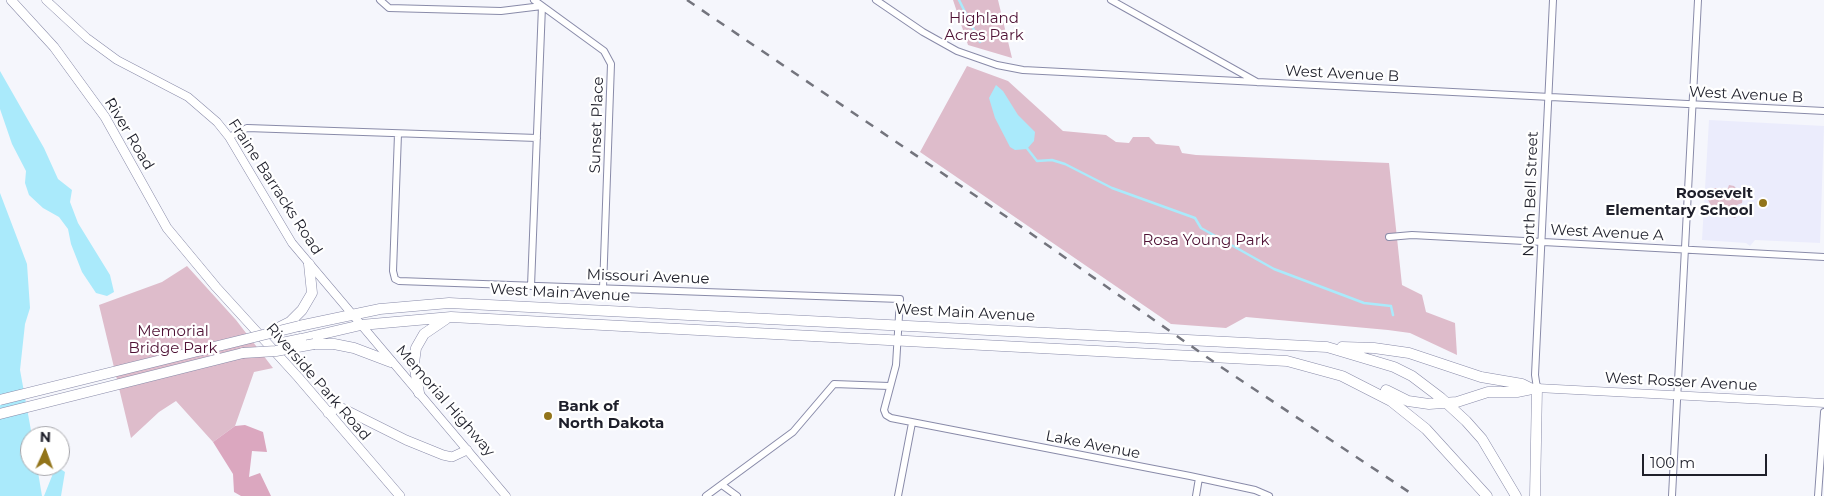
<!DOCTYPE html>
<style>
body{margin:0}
#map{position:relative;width:1824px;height:496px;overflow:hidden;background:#f5f6fc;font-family:Montserrat,sans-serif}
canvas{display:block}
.north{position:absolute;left:20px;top:426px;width:50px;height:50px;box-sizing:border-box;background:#fff;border:1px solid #a5a5aa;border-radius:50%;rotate:2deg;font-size:14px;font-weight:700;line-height:20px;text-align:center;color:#1e1f2a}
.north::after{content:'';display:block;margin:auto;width:18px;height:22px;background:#92741a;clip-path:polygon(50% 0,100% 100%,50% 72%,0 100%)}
.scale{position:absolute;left:1642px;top:454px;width:125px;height:22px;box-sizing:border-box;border:2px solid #1e1f2a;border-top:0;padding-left:6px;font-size:15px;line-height:18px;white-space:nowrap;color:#1e1f2a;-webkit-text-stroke:4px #fff;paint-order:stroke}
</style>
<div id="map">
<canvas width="1824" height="496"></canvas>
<div class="north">N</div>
<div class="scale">100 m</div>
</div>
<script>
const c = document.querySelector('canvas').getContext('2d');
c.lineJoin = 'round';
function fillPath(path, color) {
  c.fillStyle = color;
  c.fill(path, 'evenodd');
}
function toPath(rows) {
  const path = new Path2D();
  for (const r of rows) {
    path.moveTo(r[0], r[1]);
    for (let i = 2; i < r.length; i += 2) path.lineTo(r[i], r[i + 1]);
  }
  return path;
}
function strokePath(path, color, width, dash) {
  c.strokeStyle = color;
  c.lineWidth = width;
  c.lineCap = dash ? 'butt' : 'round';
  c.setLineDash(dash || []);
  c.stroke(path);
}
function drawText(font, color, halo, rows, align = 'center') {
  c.font = font + ' Montserrat,sans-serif';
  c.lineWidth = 4.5;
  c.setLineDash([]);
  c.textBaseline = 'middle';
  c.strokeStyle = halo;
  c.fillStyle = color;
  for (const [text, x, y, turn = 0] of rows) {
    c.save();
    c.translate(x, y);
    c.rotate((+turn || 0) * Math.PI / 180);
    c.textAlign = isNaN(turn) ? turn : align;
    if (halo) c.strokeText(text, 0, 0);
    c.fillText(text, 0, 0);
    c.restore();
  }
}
fillPath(toPath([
 [1709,120,1824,126,1820,243,1755,240,1750,246,1746,243,1702,240]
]), '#ebecfc');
fillPath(toPath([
 [953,0,998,0,1012,58,968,45],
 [967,66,1008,81,1063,131,1106,135,1116,142,1129,143,1133,137,1149,137,1156,144,1179,146,1182,153,1196,155,1389,163,1402,285,1422,295,1426,312,1455,323,1457,355,1410,333,1388,330,1246,317,1226,328,1171,324,920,152],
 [1729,185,1734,186,1743,196,1742,203,1737,205,1739,212,1735,218,1714,211,1707,198,1709,188,1728,188],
 [187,266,236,320,273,368,254,372,235,426,213,442,176,401,159,412,131,438,99,305,162,282]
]), '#debccb');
fillPath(toPath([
 [245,425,263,432,267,452,252,451,249,477,260,473,271,496,241,496,234,492,233,474,213,442,235,426]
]), '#dba7bf');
fillPath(toPath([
 [0,71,44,148,58,179,72,190,70,202,78,223,110,275,114,292,107,296,96,293,82,272,71,244,68,229,59,217,43,208,29,195,25,183,26,171,12,144,0,109],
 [996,85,1003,91,1018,115,1035,132,1034,141,1027,149,1015,150,1010,147,995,118,989,98],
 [0,193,27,264,30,308,25,324,20,370,32,436,30,466,37,466,42,496,0,496],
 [56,466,65,472,61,496,44,496]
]), '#aaeafb');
strokePath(toPath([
 [959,0,980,42],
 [1026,147,1037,161,1052,160,1065,164,1112,188,1195,218,1201,228,1274,269,1364,303,1391,306,1393,315]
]), '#aaeafb', 2.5);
const minor = toPath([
 [380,0,389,8,501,11,542,6,531,286],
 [534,0,604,51,611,64,603,288],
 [876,0,923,32,957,51,997,65,1023,70,1824,111],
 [1111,0,1257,82],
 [398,134,393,271,395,279,399,281,900,299,896,365,884,410,886,415,891,418,1190,476,1255,490,1269,496],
 [229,137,247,128,537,138],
 [1389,237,1412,235,1824,257],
 [1537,388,1535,375,1553,0],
 [722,485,737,496],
 [706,496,793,432,834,384,889,386],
 [898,496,912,423],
 [1196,496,1199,478],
 [1672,496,1698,0],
 [1818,496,1824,412]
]);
const tertiary = toPath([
 [46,0,87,38,117,60,188,97,217,122,229,137,292,243,506,496],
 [1537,388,1824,403]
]);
const secondary = toPath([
 [11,0,54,47,105,117,167,228,216,287,298,377,400,496],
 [328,413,340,407,406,440,443,455,452,457,467,450]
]);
const primary = toPath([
 [299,326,380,309,449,303,1327,347,1394,367,1412,376,1441,398,1466,421,1482,439,1516,496],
 [274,330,290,322,302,310,312,293,309,264],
 [301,339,361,325,451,317,1287,361,1342,376,1391,401,1426,429,1487,496],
 [314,344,334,344,354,348,391,362],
 [1342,347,1374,348,1409,353,1481,377,1522,384,1530,388],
 [1386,390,1408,401,1429,404,1457,402,1488,392,1517,392,1537,388,1535,496],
 [419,393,414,363,416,348,424,334,446,319],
 [0,414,243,353]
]);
strokePath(minor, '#898ba9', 8);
strokePath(tertiary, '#898ba9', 9);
strokePath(secondary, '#898ba9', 10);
strokePath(primary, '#898ba9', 11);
strokePath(minor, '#fff', 6);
strokePath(tertiary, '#fff', 8);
strokePath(secondary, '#fff', 9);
strokePath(primary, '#fff', 10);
strokePath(toPath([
 [687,0,1023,228,1221,367,1415,496]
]), '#73747d', 2.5, [9, 9]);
const primaryBridge = toPath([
 [282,343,301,339],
 [243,353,276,351,314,344],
 [0,400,299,326]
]);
strokePath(primaryBridge, '#898ba9', 11, []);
strokePath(primaryBridge, '#fff', 10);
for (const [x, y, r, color] of [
 [1763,203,5,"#92741a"],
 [548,416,5,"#92741a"]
]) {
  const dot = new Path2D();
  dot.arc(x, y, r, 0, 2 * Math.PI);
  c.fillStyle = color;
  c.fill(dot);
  strokePath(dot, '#fff', 2);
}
drawText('15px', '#4f1235', '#fff', [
 ["Highland",984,19],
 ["Acres Park",984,36],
 ["Rosa Young Park",1206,241],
 ["Memorial",173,332],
 ["Bridge Park",173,349]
]);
drawText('15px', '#1e1f2a', '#fff', [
 ["West Avenue B",1342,74,3],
 ["West Avenue B",1746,95,3],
 ["Sunset Place",597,125,-88],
 ["River Road",129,134,59],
 ["Fraine Barracks Road",275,187,57],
 ["North Bell Street",1531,194,-88],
 ["West Avenue A",1607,233,3],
 ["Missouri Avenue",648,277,2],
 ["West Main Avenue",560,293,3],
 ["West Main Avenue",965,313,3],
 ["Riverside Park Road",318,382,49],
 ["West Rosser Avenue",1681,382,3],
 ["Memorial Highway",445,401,49],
 ["Lake Avenue",1093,445,11]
]);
drawText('bold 15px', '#1e1f2a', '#fff', [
 ["Roosevelt",1753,194],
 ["Elementary School",1753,211],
 ["Bank of",558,407,"left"],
 ["North Dakota",558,424,"left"]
], 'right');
</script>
